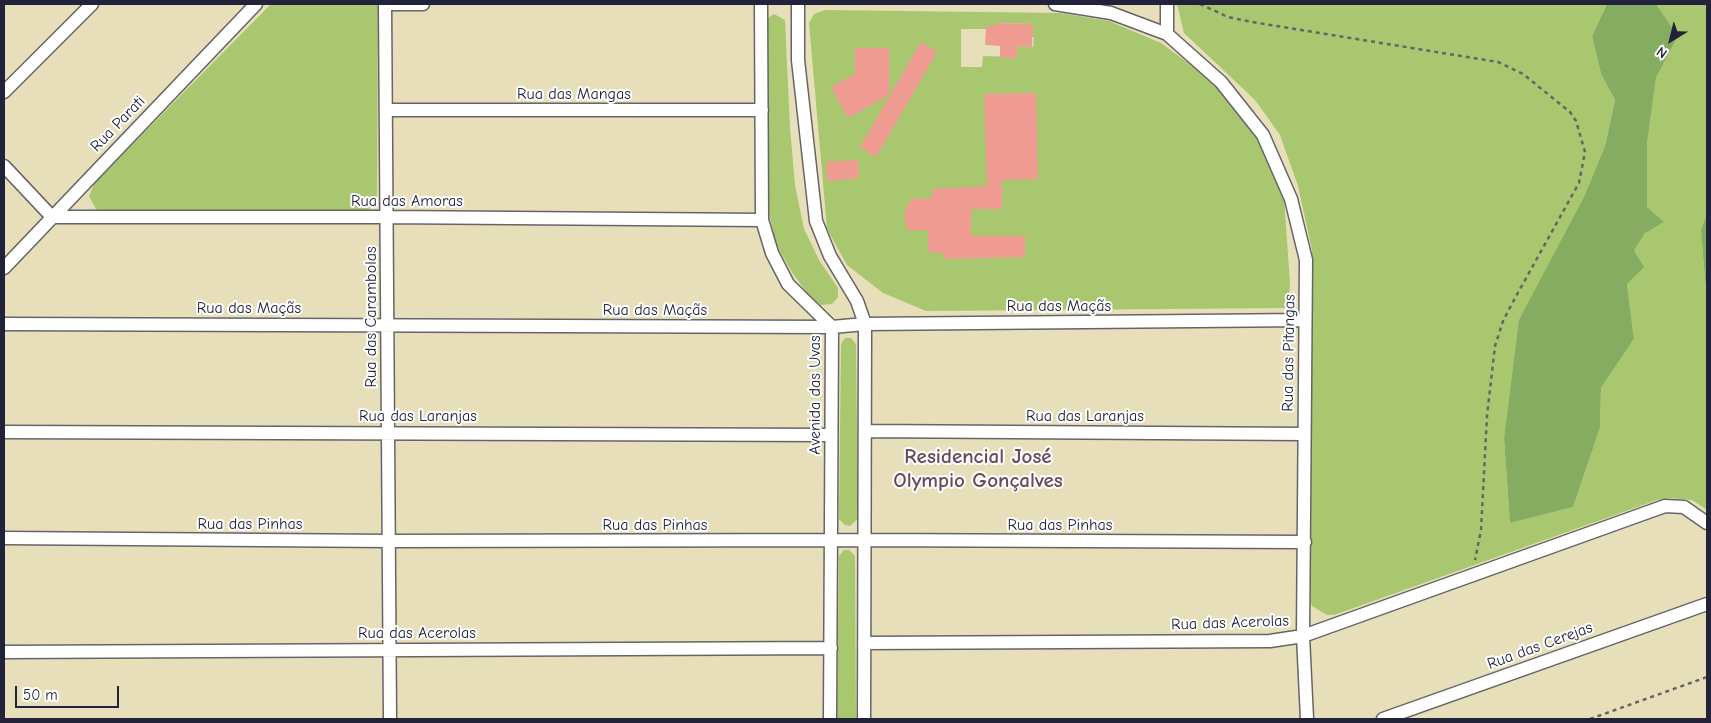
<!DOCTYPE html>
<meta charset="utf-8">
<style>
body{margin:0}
#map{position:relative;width:1711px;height:723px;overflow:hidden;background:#e7dfba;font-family:"Comic Neue",sans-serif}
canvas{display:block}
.frame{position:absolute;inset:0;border:5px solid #22223b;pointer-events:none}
.north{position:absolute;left:1646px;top:15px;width:50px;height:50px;-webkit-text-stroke:4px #fff;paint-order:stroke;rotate:216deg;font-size:14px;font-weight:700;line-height:20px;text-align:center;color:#22223b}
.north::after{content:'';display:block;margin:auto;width:18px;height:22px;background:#22223b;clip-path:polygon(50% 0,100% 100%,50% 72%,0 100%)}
.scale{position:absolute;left:15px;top:686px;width:104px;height:22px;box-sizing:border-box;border:2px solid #22223b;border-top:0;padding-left:6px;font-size:15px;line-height:18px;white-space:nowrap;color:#22223b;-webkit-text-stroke:4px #fff;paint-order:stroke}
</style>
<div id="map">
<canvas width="1711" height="723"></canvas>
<div class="frame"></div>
<div class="north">N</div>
<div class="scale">50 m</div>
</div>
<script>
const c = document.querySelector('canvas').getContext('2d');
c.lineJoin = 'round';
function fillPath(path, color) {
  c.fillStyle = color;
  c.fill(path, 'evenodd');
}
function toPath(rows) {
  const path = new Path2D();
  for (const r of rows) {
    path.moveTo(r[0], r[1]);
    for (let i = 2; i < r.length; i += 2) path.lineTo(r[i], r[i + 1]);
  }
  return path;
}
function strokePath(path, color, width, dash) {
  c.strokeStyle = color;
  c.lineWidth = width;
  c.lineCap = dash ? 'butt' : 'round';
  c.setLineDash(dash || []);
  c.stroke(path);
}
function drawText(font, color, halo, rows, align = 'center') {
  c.font = font + ' "Comic Neue",sans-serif';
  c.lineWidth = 4;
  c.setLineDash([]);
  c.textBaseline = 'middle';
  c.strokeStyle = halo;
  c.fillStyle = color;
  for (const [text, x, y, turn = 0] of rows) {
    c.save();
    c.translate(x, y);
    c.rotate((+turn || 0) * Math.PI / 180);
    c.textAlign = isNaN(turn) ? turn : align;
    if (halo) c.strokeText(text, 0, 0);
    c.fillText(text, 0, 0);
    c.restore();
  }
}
fillPath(toPath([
 [271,4,378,4,377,197,372,207,365,212,101,212,96,209,89,196,95,182],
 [1177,4,1607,4,1592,36,1601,74,1615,100,1605,146,1583,199,1504,439,1510,523,1573,507,1600,428,1601,388,1634,339,1627,284,1634,251,1645,233,1647,144,1656,78,1678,36,1656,4,1707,4,1707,213,1701,230,1707,303,1707,510,1692,500,1669,498,1657,500,1334,615,1327,615,1312,606,1308,597,1312,250,1298,186,1280,135,1255,100,1184,33],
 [825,10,1060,13,1109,21,1161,43,1213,81,1258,136,1284,198,1290,283,1288,308,926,311,883,293,847,265,827,229,809,23,814,14],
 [996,23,1033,24,1026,37,1034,37,1033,47,1017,46,1017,57,983,56,982,67,961,67,961,29,986,29,986,26,996,26],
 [774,14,785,20,790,128,795,185,804,229,819,260,838,288,838,297,832,304,821,305,811,298,793,274,776,244,766,199,768,18],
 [845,338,851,338,856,344,858,519,850,526,845,525,839,519,841,344],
 [844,550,849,550,855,556,856,719,837,719,839,556]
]), '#a8c76f');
fillPath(toPath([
 [1607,4,1656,4,1678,36,1656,78,1647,144,1647,207,1664,222,1645,233,1634,251,1644,267,1627,284,1634,339,1601,388,1600,428,1573,507,1510,523,1504,439,1519,320,1583,199,1605,146,1615,100,1601,74,1592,36],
 [1707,213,1707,303,1701,230]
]), '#86ac62');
fillPath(toPath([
 [996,23,1033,24,1032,47,1017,46,1017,58,1000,57,1000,46,985,45,986,26,996,26],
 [921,42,937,52,876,157,860,147],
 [855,48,889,48,889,95,848,118,831,87,855,74],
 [1036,93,1038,179,1002,180,1002,209,971,209,971,236,1025,236,1025,257,943,259,943,253,928,252,928,230,907,230,904,210,907,210,907,204,910,204,910,199,932,198,932,189,987,186,984,94],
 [858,160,859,178,827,181,826,162]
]), '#f09b91');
const street = toPath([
 [385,4,390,719],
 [385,4,423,4],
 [761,4,762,220,772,253,788,284,832,327,830,719],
 [798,4,798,60,816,221,830,256,857,301,865,324,864,719],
 [1055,4,1111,13,1167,34],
 [1167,4,1167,34,1221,82,1263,135,1291,199,1306,260,1303,636,1307,719],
 [4,92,92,4],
 [386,110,762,110],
 [4,166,52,217],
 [52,217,387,217,762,220],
 [4,268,256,4],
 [4,324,832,327,865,324,1305,320],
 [866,431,1304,434],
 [4,432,831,435],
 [4,538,389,541,865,540,1305,542],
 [864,643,1270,641,1303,636,1665,506,1684,507,1707,523],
 [4,652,831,648],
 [1383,719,1707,604]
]);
strokePath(street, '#676467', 15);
strokePath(toPath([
 [1200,4,1228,17,1252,22,1498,62,1523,74,1570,112,1576,121,1585,152,1579,183,1515,298,1503,321,1495,346,1487,416,1481,530,1475,560],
 [1590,719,1707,677]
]), '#676467', 2.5, [4, 4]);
strokePath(street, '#fff', 12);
drawText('16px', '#22223b', '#fff', [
 ["Rua das Mangas",574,94],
 ["Rua Parati",118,124,-46],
 ["Rua das Amoras",407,201],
 ["Rua das Maçãs",1059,306],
 ["Rua das Maçãs",249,308],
 ["Rua das Maçãs",655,310],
 ["Rua das Carambolas",371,317,-90],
 ["Rua das Pitangas",1289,353,-89],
 ["Avenida das Uvas",815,395,-90],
 ["Rua das Laranjas",418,416],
 ["Rua das Laranjas",1085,416],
 ["Rua das Pinhas",250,524],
 ["Rua das Pinhas",655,525],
 ["Rua das Pinhas",1060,525],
 ["Rua das Acerolas",1230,623,-2],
 ["Rua das Acerolas",417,633],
 ["Rua das Cerejas",1540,646,-20]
]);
drawText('bold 21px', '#6a4c59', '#fff', [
 ["Residencial José",978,457],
 ["Olympio Gonçalves",978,481]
]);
</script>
